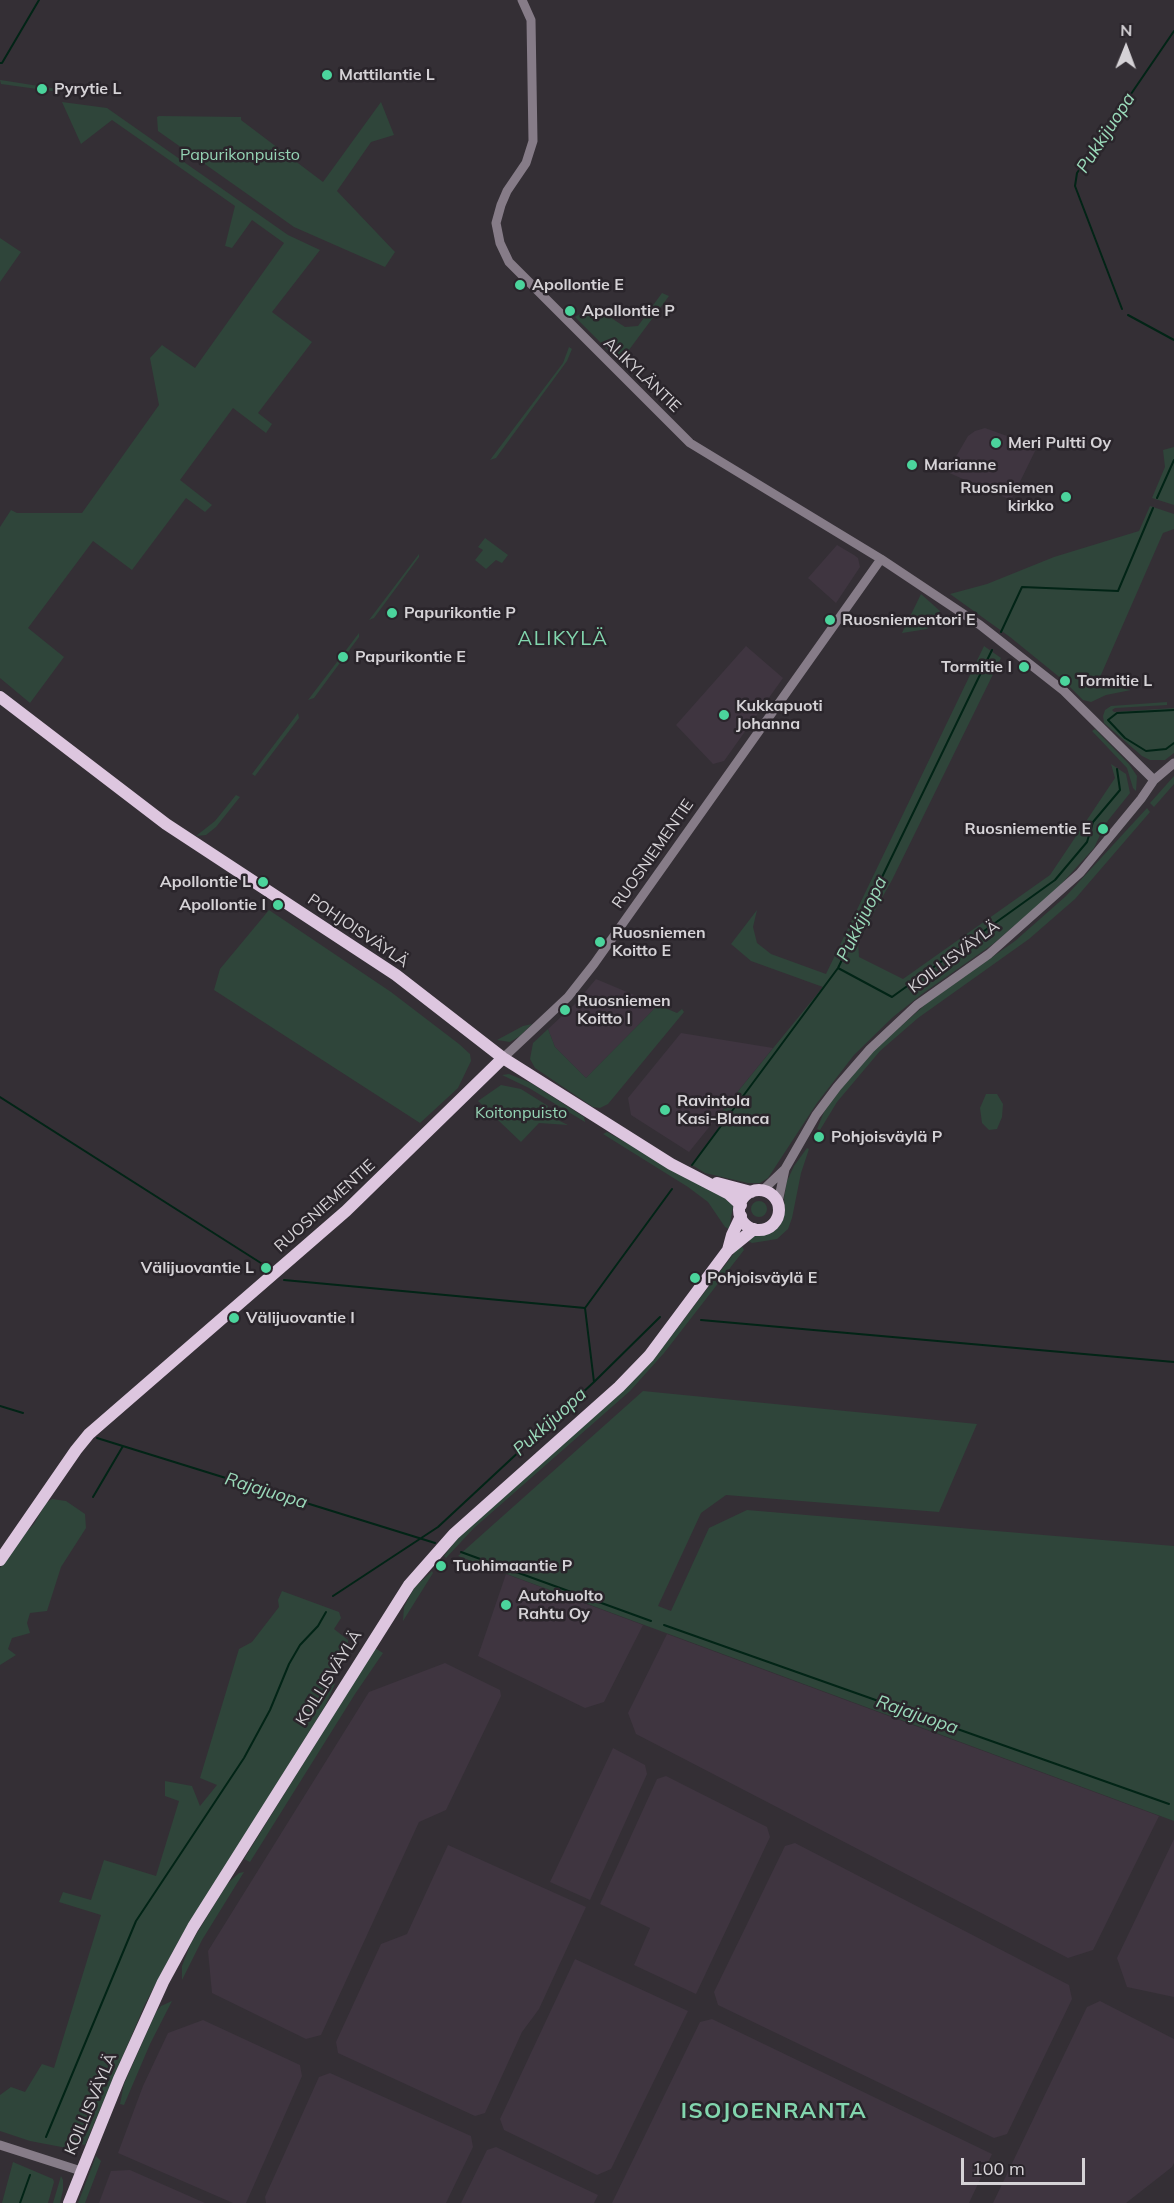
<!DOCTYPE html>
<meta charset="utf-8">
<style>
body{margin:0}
#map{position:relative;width:1174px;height:2203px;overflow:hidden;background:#342f35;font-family:Mulish,sans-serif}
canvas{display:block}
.north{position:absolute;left:1096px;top:18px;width:60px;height:60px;-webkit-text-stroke:4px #2a252b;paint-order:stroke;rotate:1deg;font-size:16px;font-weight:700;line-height:24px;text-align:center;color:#d5d2d6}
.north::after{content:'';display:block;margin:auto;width:21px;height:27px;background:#d5d2d6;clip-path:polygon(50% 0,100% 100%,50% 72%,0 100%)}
.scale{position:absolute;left:961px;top:2158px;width:124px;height:27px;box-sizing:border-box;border:3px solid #d5d2d6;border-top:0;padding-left:8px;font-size:18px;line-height:21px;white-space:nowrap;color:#d5d2d6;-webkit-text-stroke:4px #2a252b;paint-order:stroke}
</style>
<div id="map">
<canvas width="1174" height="2203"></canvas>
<div class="north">N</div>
<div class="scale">100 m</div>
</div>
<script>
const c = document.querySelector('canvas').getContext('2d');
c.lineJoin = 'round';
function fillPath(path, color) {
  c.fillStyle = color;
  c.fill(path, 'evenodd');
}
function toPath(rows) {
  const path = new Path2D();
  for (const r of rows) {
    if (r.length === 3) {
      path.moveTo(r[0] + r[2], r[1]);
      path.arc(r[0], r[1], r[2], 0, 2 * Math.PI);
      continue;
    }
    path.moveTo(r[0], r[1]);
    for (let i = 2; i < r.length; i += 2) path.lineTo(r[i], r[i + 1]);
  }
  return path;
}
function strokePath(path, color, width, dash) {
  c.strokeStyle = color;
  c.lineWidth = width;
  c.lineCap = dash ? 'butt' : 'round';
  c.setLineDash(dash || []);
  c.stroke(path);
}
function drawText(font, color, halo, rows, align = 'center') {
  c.font = font + ' Mulish,sans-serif';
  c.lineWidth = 5;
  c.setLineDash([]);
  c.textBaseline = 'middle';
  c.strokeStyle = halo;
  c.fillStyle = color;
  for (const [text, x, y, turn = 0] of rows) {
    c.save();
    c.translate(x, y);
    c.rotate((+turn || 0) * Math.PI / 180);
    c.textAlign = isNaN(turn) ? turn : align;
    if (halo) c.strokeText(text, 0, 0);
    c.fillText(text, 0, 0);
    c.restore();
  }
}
fillPath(toPath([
 [985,428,1037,447,1011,500,947,472,968,436,975,431],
 [837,545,854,555,858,558,860,567,836,603,808,578],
 [746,646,783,678,724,761,713,764,676,725],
 [596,979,658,1005,586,1078,555,1047,548,1029,575,1004],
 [681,1033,773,1048,689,1152,631,1115,628,1098],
 [506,1574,643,1625,604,1702,585,1708,478,1656],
 [667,1634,1159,1816,1093,1950,1068,1958,636,1734,628,1713],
 [445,1663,500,1690,501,1696,446,1810,419,1822,321,2035,306,2039,212,1993,208,1951,369,1692],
 [613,1748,645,1765,647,1774,590,1900,550,1882],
 [666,1776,767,1827,770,1837,696,1994,634,1965,650,1928,600,1904,657,1779],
 [1174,1839,1174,1997,1127,1987,1117,1958],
 [795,1843,1069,1985,1072,1999,1007,2134,994,2138,718,2005,714,1992,785,1846],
 [448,1845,586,1907,539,2009,522,2032,485,2113,475,2116,338,2053,336,2042,381,1944,407,1934],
 [575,1959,688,2011,611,2169,597,2175,504,2130,500,2119],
 [1100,2001,1174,2039,1174,2163,1172,2167,1126,2203,993,2203,1087,2007],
 [712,2019,992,2154,969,2203,612,2203,700,2022],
 [203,2020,300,2065,302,2076,246,2203,233,2203,118,2153,143,2086,168,2033],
 [330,2073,471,2136,473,2147,446,2203,266,2203,265,2197,319,2077],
 [496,2147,598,2195,594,2203,461,2203,487,2150],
 [130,2170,205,2203,99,2203,111,2171]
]), '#3f3540');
fillPath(toPath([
 [0,80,7,81,64,90,59,92,1,84],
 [62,102,107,108,288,235,320,250,272,312,312,342,258,413,272,424,266,433,233,408,180,480,212,505,205,512,186,498,132,570,93,541,28,628,64,657,30,703,0,678,0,527,11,510,17,513,82,513,159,405,150,358,162,345,195,368,284,243,252,220,232,248,225,246,235,206,112,120,81,144],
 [381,102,394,135,371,142,337,191,395,252,385,267,294,227,158,131,157,117,159,116,241,117,241,120,323,182],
 [0,238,21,252,0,282],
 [662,293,669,296,620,362,575,317,593,306,625,327,638,326],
 [569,347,572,349,567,361,496,458,490,460,563,363],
 [1174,447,1174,505,1152,498,1165,467,1163,450],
 [1150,506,1174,514,1174,529,1163,533,1097,684,1131,690,1106,695,1091,702,1083,700,1063,680,1010,637,950,594,987,584,1054,557,1139,531],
 [485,538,508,555,502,563,496,560,486,569,475,560,483,550,478,547],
 [419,554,419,557,374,618,369,620],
 [921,594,940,611,927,629,902,633],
 [359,633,359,637,314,698,308,700],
 [984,646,1001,658,892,880,858,941,859,957,903,979,1050,875,1115,778,1111,764,1126,774,1130,793,1098,833,1100,835,1094,848,1055,891,993,944,922,994,893,1017,854,1055,817,1103,768,1178,760,1183,748,1183,705,1173,692,1165,721,1126,722,1111,823,987,751,961,731,944,757,910,753,927,757,943,771,954,826,974],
 [1167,702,1167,705,1115,708,1112,710,1114,712,1174,708,1174,753,1165,760,1150,760,1142,756,1104,723,1103,716,1105,710,1111,706],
 [298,713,299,718,255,776,252,774],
 [1095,729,1129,764,1137,776,1136,791,1133,788,1127,768,1092,731],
 [1174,776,1174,784,1154,807,1150,803],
 [236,795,240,797,216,827,206,835,196,836,215,821],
 [1147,808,1150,812,1075,899,1029,939,918,1018,880,1051,837,1102,820,1130,817,1129,824,1112,835,1096,874,1050,927,1003,1015,941,1066,896],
 [269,910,391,992,459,1044,470,1054,471,1061,458,1088,420,1123,214,990,220,969],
 [658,1005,677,1013,682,1009,684,1012,608,1104,600,1108,593,1107,535,1068,530,1059,533,1043,548,1029,555,1047,586,1078],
 [532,1024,520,1036,510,1042,497,1040,523,1026],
 [509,1074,531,1083,584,1117,585,1122,529,1088,502,1075],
 [501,1085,521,1089,548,1106,546,1114,568,1125,539,1123,521,1142,478,1101],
 [986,1094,997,1094,1003,1104,1002,1117,997,1129,989,1130,982,1123,980,1108],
 [607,1132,730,1200,733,1207,729,1229,725,1227,708,1202,688,1187,603,1134],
 [807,1148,809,1149,801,1173,792,1218,788,1229,777,1239,752,1243,745,1239,752,1235,771,1233,778,1227,783,1220,785,1210,784,1198,787,1181,794,1166],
 [759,1209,8],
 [741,1244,744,1250,664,1353,630,1391,474,1528,446,1558,444,1556,456,1540,482,1515,660,1351],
 [643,1391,977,1424,939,1512,726,1495,701,1513,658,1606,671,1611,709,1528,747,1510,1174,1546,1174,1821,458,1556],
 [52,1499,66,1501,85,1514,86,1528,61,1567,47,1611,30,1613,27,1623,30,1633,12,1638,8,1649,16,1655,0,1665,0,1568,20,1539,34,1524,46,1503],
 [432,1571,433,1573,403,1621,404,1607,414,1588],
 [282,1591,339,1612,341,1618,334,1629,348,1640,348,1646,343,1654,334,1653,330,1658,334,1679,332,1682,335,1684,324,1708,178,1942,145,2004,85,2145,80,2144,67,2148,30,2141,0,2131,0,2095,11,2087,25,2092,42,2064,54,2068,101,1915,59,1902,63,1892,91,1900,104,1860,156,1876,179,1801,165,1796,165,1781,192,1786,200,1806,217,1785,200,1778,239,1649,252,1642,279,1607,278,1600],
 [375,1648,383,1653,355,1694,250,1862,244,1859],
 [244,1872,202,1940,182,1980,182,1966,191,1943,227,1884,239,1873],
 [172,2001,150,2044,124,2105,120,2104,124,2084,156,2012,161,2006],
 [96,2156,101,2161,85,2203,78,2203],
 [13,2162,53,2179,54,2182,48,2203,2,2203],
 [61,2176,63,2180,63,2190,60,2203,53,2203]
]), '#2f453a');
strokePath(toPath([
 [0,63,2,63,39,0],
 [1122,309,1075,186,1077,173,1174,31],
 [1128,315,1174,340],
 [1157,498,1174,460],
 [1001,632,1022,587,1118,591,1153,508],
 [1174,710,1117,713,1108,720,1125,738,1146,751,1166,749,1174,743],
 [838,968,892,997,1055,880,1087,842,1093,822,1120,790,1117,769],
 [0,1097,264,1265],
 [692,1165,838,968,992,650],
 [284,1280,585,1308],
 [701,1320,1174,1362],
 [594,1382,660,1317],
 [0,1406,23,1413],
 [97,1438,435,1543],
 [93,1497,123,1446],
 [461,1552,651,1621],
 [333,1596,438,1527,594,1382,585,1308,672,1189],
 [664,1625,1169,1804],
 [46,2137,136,1921,244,1758,270,1710,289,1664,300,1645,318,1626,326,1612],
 [20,2203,30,2175]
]), '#022416', 2);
strokePath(toPath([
 [522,0,531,20,533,141,526,163,507,191,501,205,496,223,500,243,509,262,690,443,881,559,980,625,1064,691,1154,780],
 [503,1058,568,997,594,964,881,559],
 [763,1190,785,1169,816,1115,837,1087,870,1049,917,1005,989,954,1080,873,1141,799,1154,780,1174,763],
 [778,1202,785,1169],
 [0,2145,81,2171]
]), '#867c88', 9);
strokePath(toPath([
 [0,697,166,824,396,975,503,1058,671,1164,729,1194,741,1205],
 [717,1183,751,1192],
 [759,1210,20],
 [728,1250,732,1235,741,1216],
 [0,1560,76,1450,89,1434,346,1211,503,1058],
 [69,2203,119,2079,163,1982,193,1927,409,1585,454,1534,619,1387,649,1356,728,1250,754,1229]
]), '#ddc6df', 12);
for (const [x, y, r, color] of [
 [327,75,6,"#4bd49c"],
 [42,89,6,"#4bd49c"],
 [520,285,6,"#4bd49c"],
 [570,311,6,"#4bd49c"],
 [996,443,6,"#4bd49c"],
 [912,465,6,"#4bd49c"],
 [1066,497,6,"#4bd49c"],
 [392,613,6,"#4bd49c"],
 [830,620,6,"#4bd49c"],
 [343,657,6,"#4bd49c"],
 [1024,667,6,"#4bd49c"],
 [1065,681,6,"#4bd49c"],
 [724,715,6,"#4bd49c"],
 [1103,829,6,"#4bd49c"],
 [263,882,6,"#4bd49c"],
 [278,905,6,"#4bd49c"],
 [600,942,6,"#4bd49c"],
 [565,1010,6,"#4bd49c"],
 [665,1110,6,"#4bd49c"],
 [819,1137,6,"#4bd49c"],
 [266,1268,6,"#4bd49c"],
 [695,1278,6,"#4bd49c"],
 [234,1318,6,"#4bd49c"],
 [441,1566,6,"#4bd49c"],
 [506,1605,6,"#4bd49c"]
]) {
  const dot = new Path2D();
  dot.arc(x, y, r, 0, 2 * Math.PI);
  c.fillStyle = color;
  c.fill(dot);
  strokePath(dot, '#2a252b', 2);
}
drawText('bold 16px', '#d5d2d6', '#2a252b', [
 ["Mattilantie L",339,75],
 ["Pyrytie L",54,89],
 ["Apollontie E",532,285],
 ["Apollontie P",582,311],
 ["Meri Pultti Oy",1008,443],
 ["Marianne",924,465],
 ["Ruosniemen",1054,488,"right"],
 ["kirkko",1054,506,"right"],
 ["Papurikontie P",404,613],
 ["Ruosniementori E",842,620],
 ["Papurikontie E",355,657],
 ["Tormitie I",1012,667,"right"],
 ["Tormitie L",1077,681],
 ["Kukkapuoti",736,706],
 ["Johanna",736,724],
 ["Ruosniementie E",1091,829,"right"],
 ["Apollontie L",251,882,"right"],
 ["Apollontie I",266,905,"right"],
 ["Ruosniemen",612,933],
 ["Koitto E",612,951],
 ["Ruosniemen",577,1001],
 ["Koitto I",577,1019],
 ["Ravintola",677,1101],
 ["Kasi-Blanca",677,1119],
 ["Pohjoisväylä P",831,1137],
 ["Välijuovantie L",254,1268,"right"],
 ["Pohjoisväylä E",707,1278],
 ["Välijuovantie I",246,1318],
 ["Tuohimaantie P",453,1566],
 ["Autohuolto",518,1596],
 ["Rahtu Oy",518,1614]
], 'left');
drawText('16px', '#95d4b5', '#2a252b', [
 ["Papurikonpuisto",240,155],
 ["Koitonpuisto",521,1113]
]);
drawText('16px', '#d5d2d6', '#2a252b', [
 ["ALIKYLÄNTIE",642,375,44],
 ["RUOSNIEMENTIE",653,854,-55],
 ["POHJOISVÄYLÄ",358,931,34],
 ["KOILLISVÄYLÄ",954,957,-37],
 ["RUOSNIEMENTIE",325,1206,-42],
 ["KOILLISVÄYLÄ",329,1678,-58],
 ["KOILLISVÄYLÄ",91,2104,-67]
]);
drawText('italic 18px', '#9adaba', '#2a252b', [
 ["Pukkijuopa",1106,133,-57],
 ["Pukkijuopa",862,919,-64],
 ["Pukkijuopa",550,1422,-42],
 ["Rajajuopa",266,1491,17],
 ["Rajajuopa",917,1715,19]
]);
c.letterSpacing = '1.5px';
drawText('20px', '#82d6ae', '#2a252b', [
 ["ALIKYLÄ",563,639]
]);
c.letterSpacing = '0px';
c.letterSpacing = '1.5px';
drawText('bold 22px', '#82d6ae', '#2a252b', [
 ["ISOJOENRANTA",774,2111]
]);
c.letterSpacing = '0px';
</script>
